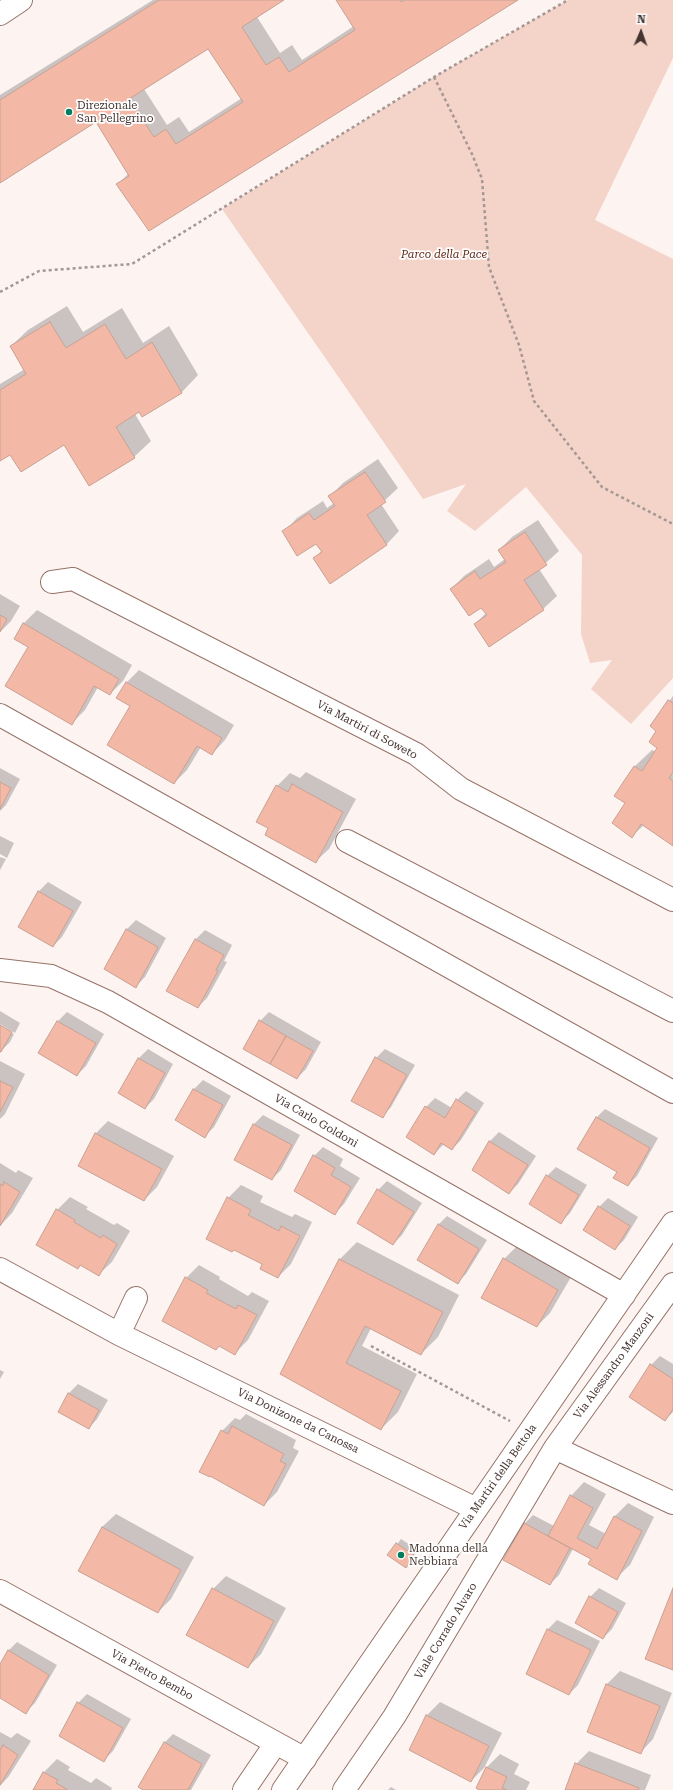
<!DOCTYPE html>
<style>
body{margin:0}
#map{position:relative;width:673px;height:1790px;overflow:hidden;background:#fdf4f2;font-family:"Roboto Serif",serif}
canvas{display:block}
.north{position:absolute;left:621px;top:12px;width:40px;height:40px;-webkit-text-stroke:3px #fff;paint-order:stroke;rotate:2deg;font-size:11px;font-weight:700;line-height:16px;text-align:center;color:#453530}
.north::after{content:'';display:block;margin:auto;width:14px;height:18px;background:#453530;clip-path:polygon(50% 0,100% 100%,50% 72%,0 100%)}
</style>
<div id="map">
<canvas width="673" height="1790"></canvas>
<div class="north">N</div>
</div>
<script>
const c = document.querySelector('canvas').getContext('2d');
c.lineJoin = 'round';
function fillPath(path, color) {
  c.fillStyle = color;
  c.fill(path, 'evenodd');
}
function toPath(rows) {
  const path = new Path2D();
  for (const r of rows) {
    path.moveTo(r[0], r[1]);
    for (let i = 2; i < r.length; i += 2) path.lineTo(r[i], r[i + 1]);
  }
  return path;
}
function strokePath(path, color, width, dash) {
  c.strokeStyle = color;
  c.lineWidth = width;
  c.lineCap = dash ? 'butt' : 'round';
  c.setLineDash(dash || []);
  c.stroke(path);
}
function drawText(font, color, halo, rows, align = 'center') {
  c.font = font + ' "Roboto Serif",serif';
  c.lineWidth = 3.5;
  c.setLineDash([]);
  c.textBaseline = 'middle';
  c.strokeStyle = halo;
  c.fillStyle = color;
  for (const [text, x, y, turn = 0] of rows) {
    c.save();
    c.translate(x, y);
    c.rotate((+turn || 0) * Math.PI / 180);
    c.textAlign = isNaN(turn) ? turn : align;
    if (halo) c.strokeText(text, 0, 0);
    c.fillText(text, 0, 0);
    c.restore();
  }
}
fillPath(toPath([
 [568,0,673,0,673,58,595,220,673,259,673,678,631,724,591,689,612,660,590,663,581,634,582,555,526,487,475,531,447,511,466,484,423,499,222,209,434,77]
]), '#f4d3c8');
fillPath(toPath([
 [153,0,283,0,257,17,280,53,292,45,302,60,354,26,337,0,516,0,118,184,129,173,96,121,0,181,0,95],
 [209,47,242,98,189,132,179,117,167,125,144,89],
 [67,306,83,332,122,308,143,343,169,326,198,375,182,392,143,416,140,411,135,414,151,441,134,457,65,443,11,453,0,460,0,384,25,369,11,346,28,330],
 [378,459,398,488,381,504,399,531,386,545,315,558,322,550,317,542,284,532,297,518,323,501,327,508,334,503,330,496,343,483],
 [538,520,559,551,539,569,557,596,543,609,489,645,475,624,486,613,481,606,451,589,464,576,489,559,494,567,505,559,499,550,512,537],
 [0,594,20,606,11,621,0,632],
 [37,610,132,665,123,681,110,694,98,687,85,710,72,723,29,646,15,639,24,623],
 [139,670,234,725,225,740,212,754,201,747,187,770,174,783,131,706,126,683],
 [673,696,673,845,644,825,632,836,627,803,615,796,635,766,652,750,656,752,659,748,658,731,651,726],
 [0,768,20,779,6,805,0,811],
 [306,772,356,799,329,849,315,862,269,828,277,786,290,773,300,778],
 [0,836,14,843,7,858,0,854],
 [0,857,6,859,0,870],
 [48,882,82,902,62,937,53,946,39,891],
 [136,920,166,938,145,977,136,986,105,969,127,929],
 [205,930,232,945,224,961,227,962,207,998,198,1007,167,990,196,939],
 [0,1011,20,1023,15,1033,0,1024],
 [67,1012,104,1034,86,1066,77,1075,39,1053,58,1021],
 [269,1012,321,1042,306,1069,297,1078,260,1021],
 [0,1027,14,1034,10,1042,1,1051],
 [148,1049,173,1064,154,1099,145,1108,119,1093,139,1058],
 [385,1049,415,1065,391,1107,383,1116,376,1058],
 [0,1061,25,1074,5,1114,0,1119],
 [203,1080,231,1096,214,1127,205,1136,177,1120,194,1089],
 [466,1091,484,1103,461,1140,452,1149,444,1144,434,1154,426,1107,435,1098,452,1108,457,1100],
 [605,1109,658,1138,637,1176,628,1185,618,1171,596,1118],
 [263,1115,300,1135,281,1170,272,1179,254,1124],
 [108,1121,174,1156,157,1187,144,1200,95,1134],
 [499,1132,536,1156,518,1184,509,1193,473,1170,490,1141],
 [323,1147,343,1159,340,1166,360,1178,344,1204,335,1213,314,1156],
 [0,1163,16,1173,18,1170,33,1178,12,1213,0,1226],
 [556,1167,587,1185,570,1213,561,1222,547,1176],
 [387,1181,422,1203,402,1235,393,1244,378,1190],
 [241,1185,263,1196,260,1202,292,1217,295,1214,312,1222,291,1264,278,1277,264,1264,228,1198],
 [70,1197,88,1207,86,1209,114,1225,117,1223,130,1231,112,1262,98,1275,81,1265,78,1268,57,1210],
 [608,1198,638,1217,624,1240,615,1249,599,1207],
 [447,1216,487,1240,466,1274,457,1283,438,1225],
 [357,1242,459,1295,438,1337,421,1354,371,1328,362,1346,417,1374,398,1412,381,1429,282,1374,340,1259],
 [517,1246,571,1277,550,1313,537,1326,504,1259],
 [199,1265,220,1277,219,1279,248,1296,252,1292,269,1301,248,1340,235,1353,220,1345,216,1349,186,1278],
 [660,1356,673,1364,673,1412,665,1420,651,1365],
 [0,1370,4,1372,0,1379],
 [78,1384,108,1400,97,1419,89,1428,59,1411,69,1393],
 [246,1414,296,1440,293,1448,299,1451,277,1492,264,1505,222,1431,235,1418,240,1420],
 [584,1482,606,1494,589,1525,606,1534,615,1516,628,1503,654,1517,630,1565,616,1578,592,1559,573,1549,559,1575,550,1584,524,1524,533,1515,554,1526,571,1496],
 [116,1514,194,1557,171,1599,158,1612,102,1527],
 [401,1539,418,1550,406,1566,389,1555],
 [226,1576,286,1608,261,1654,248,1667,213,1589],
 [599,1588,626,1603,612,1629,603,1638,590,1597],
 [557,1620,600,1641,578,1685,569,1694,527,1674,548,1629],
 [17,1642,57,1665,35,1703,26,1712,0,1697,0,1666,8,1651],
 [620,1671,672,1693,653,1739,640,1753,588,1732,607,1684],
 [87,1694,131,1719,113,1751,104,1760,78,1703],
 [440,1702,502,1733,484,1768,471,1781,410,1750,427,1715],
 [0,1732,11,1738,17,1733,31,1741,9,1776,0,1786],
 [173,1734,211,1755,191,1790,145,1790,164,1743],
 [589,1751,651,1775,645,1790,566,1790,576,1764],
 [500,1754,519,1764,514,1774,530,1782,526,1790,481,1790,477,1788,487,1767],
 [57,1759,70,1767,68,1770,91,1783,96,1778,112,1788,111,1790,34,1790,44,1772],
 [391,1787,396,1790,388,1790]
]), '#0003');
const building = toPath([
 [159,0,284,0,242,27,266,65,279,57,289,72,355,30,336,0,400,0,402,2,404,0,518,0,149,231,116,184,129,176,96,122,0,183,0,100,159,0],
 [208,49,243,102,176,144,166,129,154,137,129,99,208,49],
 [50,322,66,348,105,324,126,359,152,342,182,393,142,417,139,412,116,427,135,458,89,486,64,445,21,472,10,455,0,461,0,390,26,374,10,346,50,322],
 [365,472,386,502,367,515,387,545,330,584,313,558,322,552,316,544,297,556,282,531,309,513,314,520,335,506,328,496,365,472],
 [525,532,547,565,524,580,544,610,489,647,474,624,487,615,481,608,469,616,450,589,475,571,480,579,506,562,498,550,525,532],
 [0,615,7,619,0,632,0,615],
 [23,623,119,679,110,695,94,686,72,725,5,686,28,647,14,639,23,623],
 [126,682,222,738,212,755,197,746,174,784,107,745,130,706,116,698,126,682],
 [668,700,673,703,673,772,669,778,673,781,673,846,641,824,632,838,612,823,625,803,614,796,634,766,642,771,657,748,649,742,656,731,650,726,668,700],
 [0,782,11,788,0,809,0,782],
 [292,784,343,812,316,863,265,835,268,828,256,822,276,785,288,792,292,784],
 [38,891,73,911,53,947,18,927,38,891],
 [126,929,158,947,136,988,104,969,126,929],
 [195,939,224,955,216,970,218,971,198,1008,166,991,195,939],
 [259,1020,286,1036,270,1064,243,1049,259,1020],
 [57,1021,96,1043,77,1076,38,1053,57,1021],
 [0,1025,12,1032,1,1052,0,1052,0,1025],
 [286,1036,313,1051,297,1079,270,1064,286,1036],
 [375,1057,407,1075,383,1118,351,1101,375,1057],
 [138,1058,165,1073,145,1109,118,1093,138,1058],
 [0,1081,13,1087,0,1112,0,1081],
 [193,1089,223,1105,205,1138,175,1120,193,1089],
 [456,1099,476,1112,452,1150,441,1143,434,1155,406,1137,425,1106,445,1118,456,1099],
 [596,1117,650,1148,628,1186,613,1178,617,1172,577,1149,596,1117],
 [253,1124,292,1145,272,1180,234,1160,253,1124],
 [95,1133,162,1169,144,1201,78,1166,95,1133],
 [489,1141,528,1165,509,1194,472,1170,489,1141],
 [313,1155,335,1168,331,1175,351,1187,335,1215,294,1191,313,1155],
 [546,1175,579,1195,561,1224,529,1204,546,1175],
 [4,1182,20,1192,0,1226,0,1184,3,1186,4,1182],
 [377,1189,414,1212,393,1245,357,1223,377,1189],
 [227,1197,251,1210,248,1215,279,1231,281,1226,300,1236,278,1278,260,1269,262,1264,234,1250,232,1252,206,1239,227,1197],
 [598,1206,630,1226,615,1250,583,1230,598,1206],
 [56,1209,75,1220,74,1222,101,1238,103,1235,117,1244,99,1276,80,1265,78,1269,36,1245,56,1209],
 [438,1224,479,1249,458,1284,417,1260,438,1224],
 [503,1258,558,1290,537,1327,481,1298,503,1258],
 [339,1259,443,1312,421,1355,365,1326,346,1363,401,1391,381,1430,280,1374,339,1259],
 [185,1277,208,1290,206,1293,236,1309,238,1305,257,1315,235,1355,219,1346,216,1350,162,1321,185,1277],
 [650,1364,673,1379,673,1409,665,1421,629,1397,650,1364],
 [68,1393,99,1410,89,1429,58,1412,68,1393],
 [232,1426,284,1454,280,1461,286,1464,264,1506,210,1476,210,1477,199,1472,221,1430,228,1434,232,1426],
 [570,1495,593,1508,577,1538,597,1549,614,1516,642,1531,617,1580,588,1564,591,1559,548,1536,570,1495],
 [524,1523,570,1548,550,1585,503,1560,524,1523],
 [102,1527,181,1570,158,1613,78,1571,102,1527],
 [396,1543,414,1555,406,1568,387,1555,396,1543],
 [212,1588,274,1621,248,1668,186,1635,212,1588],
 [673,1588,673,1670,645,1659,673,1588],
 [589,1596,618,1612,603,1639,575,1623,589,1596],
 [547,1629,591,1650,569,1695,526,1674,547,1629],
 [8,1650,49,1675,26,1714,0,1698,0,1664,8,1650],
 [606,1684,660,1706,641,1754,587,1732,606,1684],
 [77,1702,123,1728,104,1762,59,1736,77,1702],
 [426,1715,489,1746,471,1782,409,1750,426,1715],
 [164,1742,202,1764,188,1790,143,1790,138,1787,164,1742],
 [3,1745,18,1755,0,1785,0,1750,3,1745],
 [575,1763,639,1788,638,1790,565,1790,575,1763],
 [486,1767,507,1777,502,1788,507,1790,479,1790,476,1788,486,1767],
 [43,1772,58,1780,56,1783,68,1790,33,1790,43,1772]
]);
fillPath(building, '#f3b8a6');
strokePath(building, '#c7a194', 1);
const minor = toPath([
 [0,14,21,0],
 [52,582,73,579,416,754,461,789,673,900],
 [0,715,673,1092],
 [347,841,673,1011],
 [0,970,51,976,108,1002,624,1295],
 [0,1269,119,1334,476,1509],
 [119,1334,136,1298],
 [555,1448,673,1503],
 [0,1591,305,1759],
 [244,1790,276,1743],
 [344,1790,394,1717,555,1448,673,1284]
]);
const major = toPath([
 [283,1790,673,1223]
]);
strokePath(minor, '#967267', 24);
strokePath(major, '#967267', 24);
strokePath(toPath([
 [434,77,472,154,482,179,489,267,519,345,534,401,602,487,673,524],
 [0,292,39,271,132,264,434,77,568,0],
 [371,1346,510,1421]
]), '#a49794', 2.5, [3, 3]);
strokePath(minor, '#fff', 22);
strokePath(major, '#fff', 22);
for (const [x, y, r, color] of [
 [69,112,4,"#037d5b"],
 [401,1555,4,"#037d5b"]
]) {
  const dot = new Path2D();
  dot.arc(x, y, r, 0, 2 * Math.PI);
  c.fillStyle = color;
  c.fill(dot);
  strokePath(dot, '#fff', 1.5);
}
drawText('11px', '#453530', '#fff', [
 ["Direzionale",77,106],
 ["San Pellegrino",77,119],
 ["Madonna della",409,1549],
 ["Nebbiara",409,1562]
], 'left');
drawText('italic 11px', '#632815', '#fff', [
 ["Parco della Pace",444,255]
]);
drawText('11px', '#453530', '#fff', [
 ["Via Martiri di Soweto",367,730,28],
 ["Via Carlo Goldoni",316,1121,30],
 ["Via Alessandro Manzoni",614,1366,-54],
 ["Via Donizone da Canossa",298,1421,26],
 ["Via Martiri della Bettola",498,1477,-55],
 ["Viale Corrado Alvaro",446,1631,-59],
 ["Via Pietro Bembo",152,1675,29]
]);
</script>
